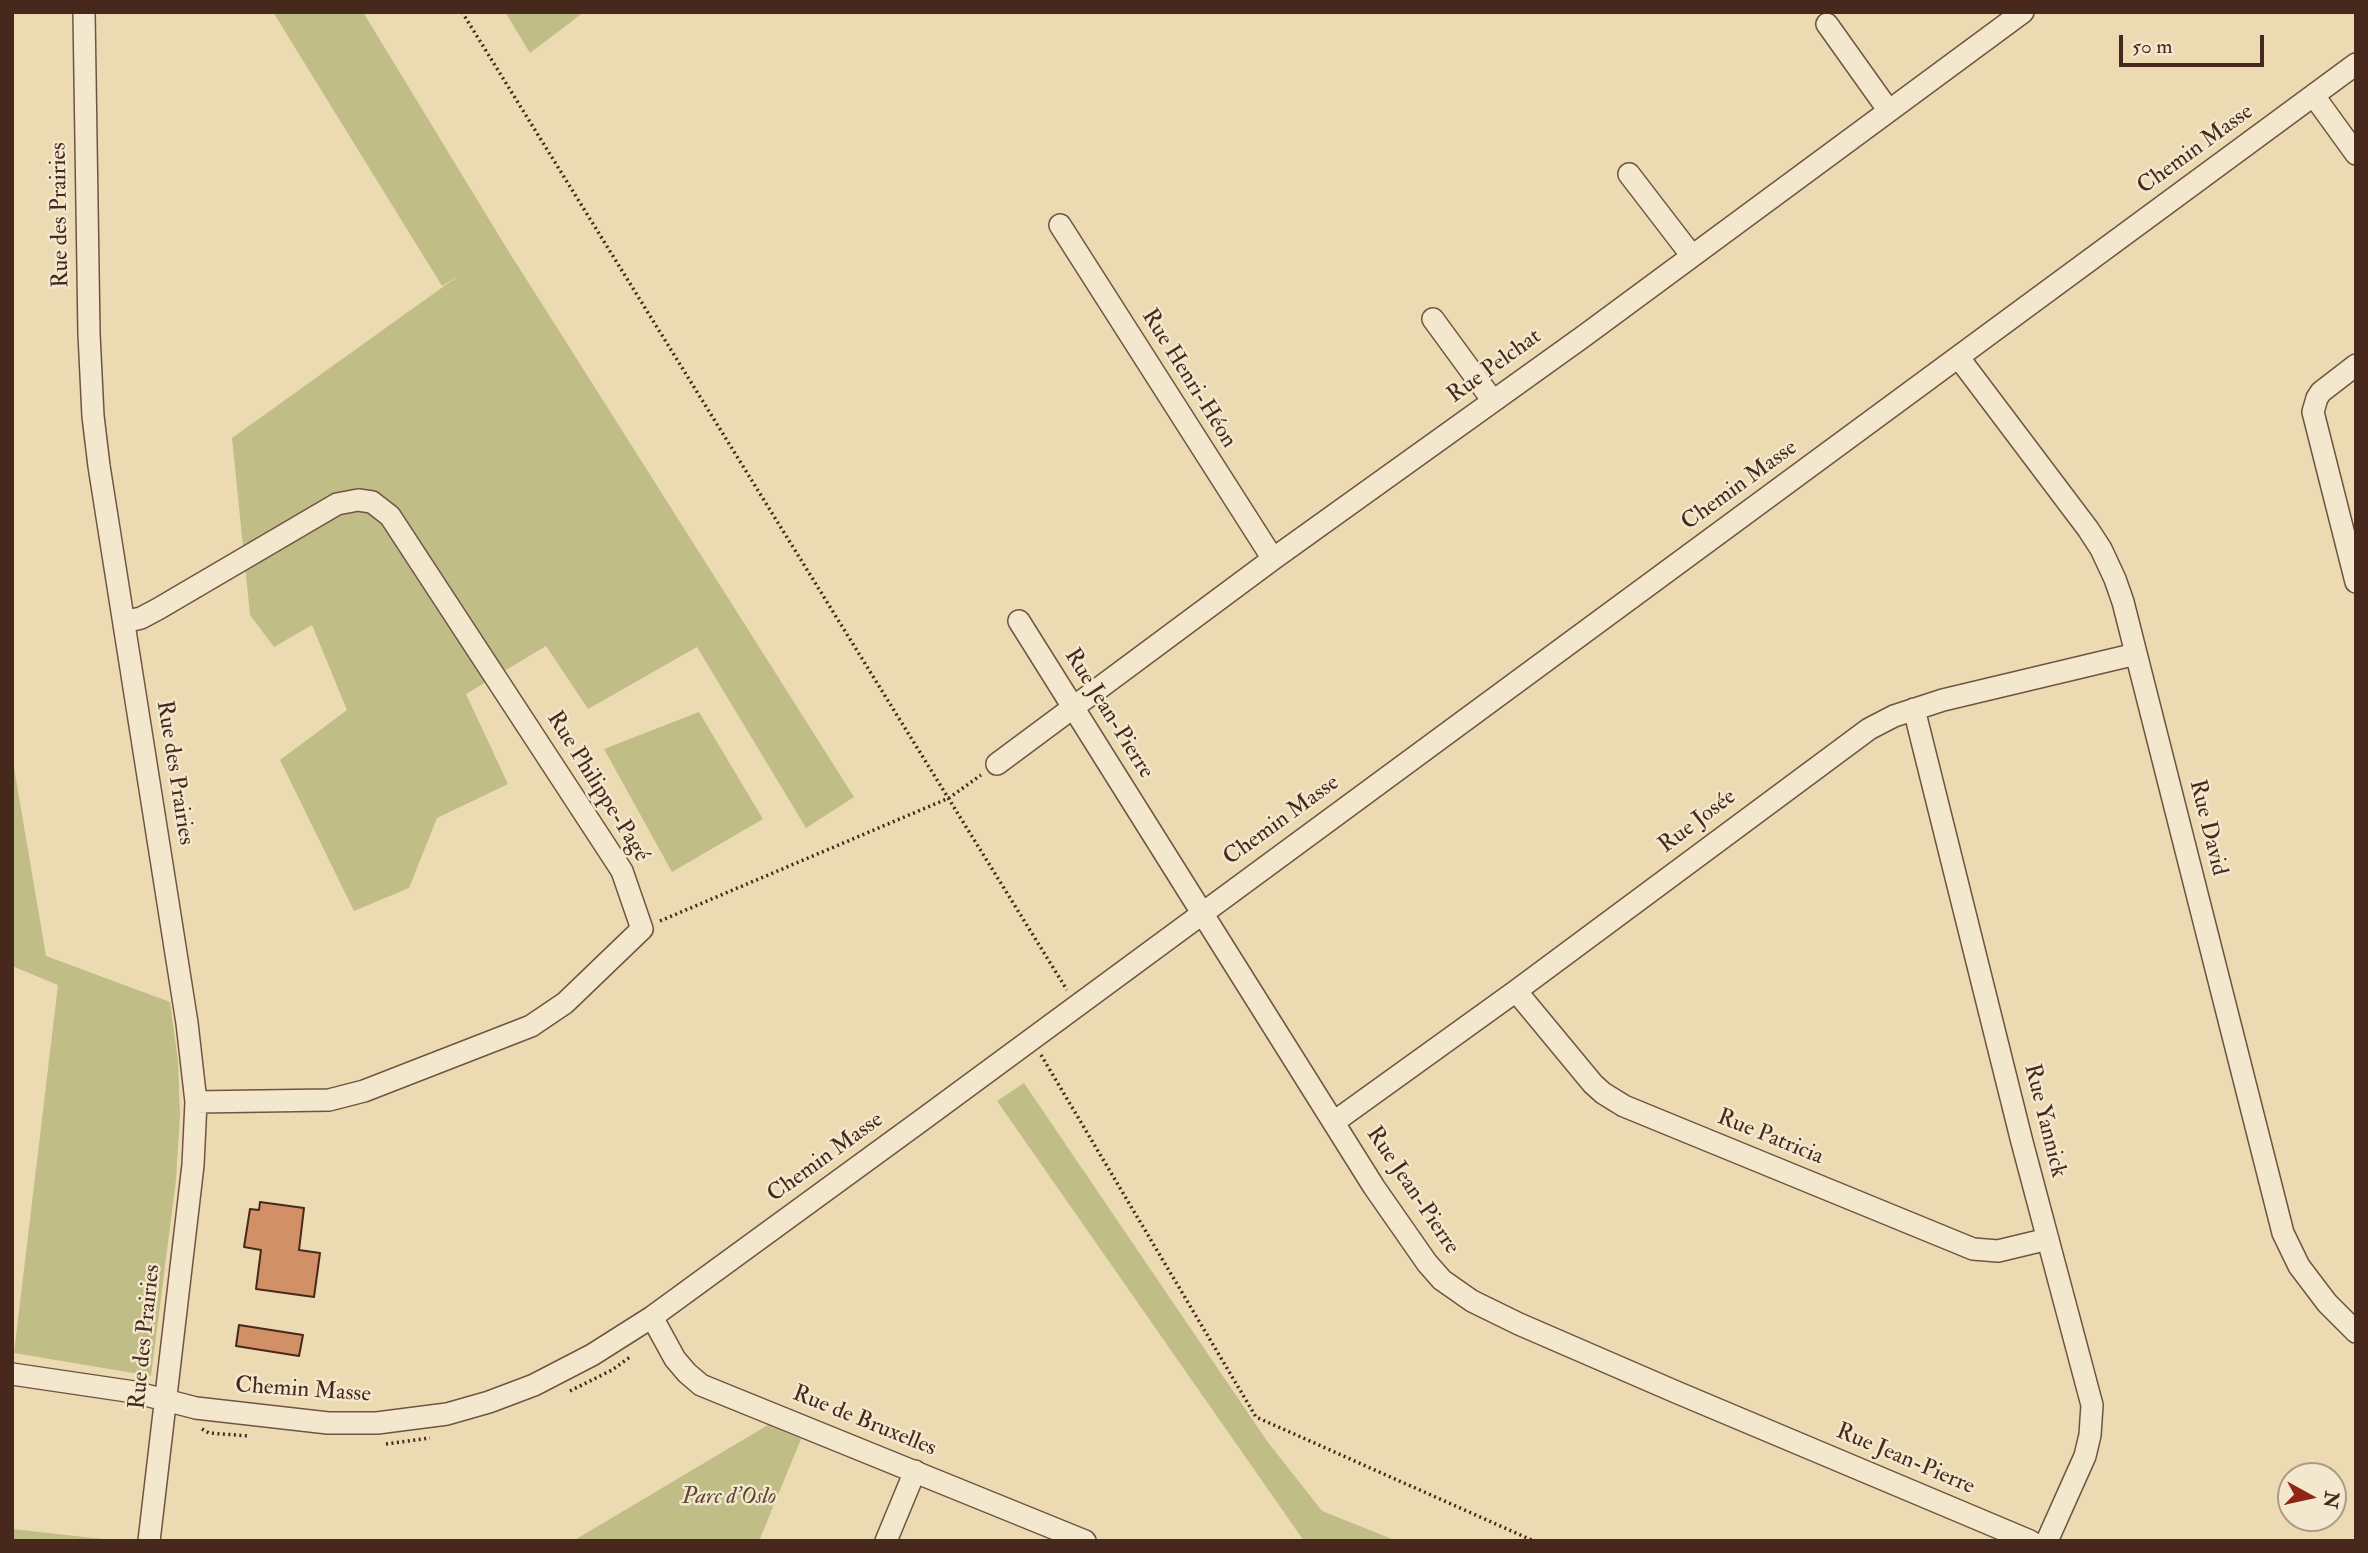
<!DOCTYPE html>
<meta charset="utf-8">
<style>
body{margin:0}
#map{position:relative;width:2368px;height:1553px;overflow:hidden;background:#ecdab2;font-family:"IM FELL Double Pica",serif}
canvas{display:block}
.frame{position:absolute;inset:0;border:14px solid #47281d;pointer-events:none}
.north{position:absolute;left:2277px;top:1462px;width:70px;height:70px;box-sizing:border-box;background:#f3e7cd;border:2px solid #ae9b87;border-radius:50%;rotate:98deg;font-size:19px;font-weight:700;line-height:28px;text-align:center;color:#47281d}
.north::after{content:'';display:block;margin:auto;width:24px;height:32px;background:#8f2418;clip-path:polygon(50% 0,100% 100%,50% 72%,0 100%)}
.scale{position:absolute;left:2119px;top:35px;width:145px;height:32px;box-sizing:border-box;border:4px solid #47281d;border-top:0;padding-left:9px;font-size:21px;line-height:24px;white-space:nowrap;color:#47281d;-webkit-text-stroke:5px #f3e7cd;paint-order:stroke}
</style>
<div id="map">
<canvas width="2368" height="1553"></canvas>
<div class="frame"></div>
<div class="north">N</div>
<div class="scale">50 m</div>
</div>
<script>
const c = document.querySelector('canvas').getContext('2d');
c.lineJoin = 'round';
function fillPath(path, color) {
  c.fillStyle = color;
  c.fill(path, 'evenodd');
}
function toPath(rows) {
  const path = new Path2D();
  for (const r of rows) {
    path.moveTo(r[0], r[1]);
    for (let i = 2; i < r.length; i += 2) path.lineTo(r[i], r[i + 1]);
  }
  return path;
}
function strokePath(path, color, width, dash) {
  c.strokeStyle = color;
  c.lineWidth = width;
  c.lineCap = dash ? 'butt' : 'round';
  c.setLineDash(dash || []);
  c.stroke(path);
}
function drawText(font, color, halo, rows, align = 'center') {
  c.font = font + ' "IM FELL Double Pica",serif';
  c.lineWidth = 5;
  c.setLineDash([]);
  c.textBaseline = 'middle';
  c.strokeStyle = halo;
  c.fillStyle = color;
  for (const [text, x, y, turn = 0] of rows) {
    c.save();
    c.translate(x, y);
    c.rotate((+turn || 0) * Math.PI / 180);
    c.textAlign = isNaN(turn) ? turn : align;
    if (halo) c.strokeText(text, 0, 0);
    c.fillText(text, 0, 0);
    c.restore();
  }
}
fillPath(toPath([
 [273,12,363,12,504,244,854,797,806,828,697,647,588,709,546,646,466,694,508,784,437,818,409,888,354,911,280,760,347,710,312,625,274,647,250,615,232,438,461,274,442,286],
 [505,12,584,12,530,53],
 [699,712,763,819,672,872,604,749],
 [12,756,46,956,170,1002,178,1061,180,1115,176,1180,151,1376,14,1353,58,985,12,966],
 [1024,1083,1267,1441,1322,1511,1397,1541,1304,1541,997,1101],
 [768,1425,801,1439,759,1541,573,1541],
 [12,1529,121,1541,12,1541]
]), '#c0bd87');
const building = toPath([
 [260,1202,304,1208,299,1250,320,1253,314,1297,256,1289,261,1250,244,1247,250,1209,259,1210,260,1202],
 [239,1325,303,1335,299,1356,236,1346,239,1325]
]);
fillPath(building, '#d19066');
strokePath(building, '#47281d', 2);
const minor = toPath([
 [84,12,89,334,93,416,99,466,187,1023,196,1102,193,1165,149,1541],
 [1827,24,1889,111],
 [2314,96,2356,154],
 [1629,174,1692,256],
 [1060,225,1273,559],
 [1433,319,1493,401],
 [1959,358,2088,529,2101,549,2115,579,2123,602,2283,1233,2299,1266,2327,1303,2356,1332],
 [2356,365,2321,392,2317,398,2313,412,2356,582],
 [1019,621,1374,1187,1427,1263,1442,1280,1472,1301,1519,1324,1676,1392,2030,1541],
 [124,622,141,618,158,609,337,504,358,500,372,502,390,516,622,871,642,929,565,1003,531,1026,364,1091,329,1100,196,1102],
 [1914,709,2022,1142,2092,1405,2090,1435,2085,1456,2047,1541],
 [997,764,1273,559,1584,336,2023,12],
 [1516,991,1593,1084,1603,1093,1624,1106,1973,1249,1998,1251,2048,1239],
 [1334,1122,1516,991,1869,729,1894,716,1943,700,2136,654],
 [652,1317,675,1359,687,1373,701,1385,1085,1541],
 [12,1374,134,1392,196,1408,328,1423,377,1423,447,1414,489,1402,534,1385,592,1355,652,1317,922,1120,2356,64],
 [886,1541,915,1471]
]);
strokePath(minor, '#705442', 24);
strokePath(toPath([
 [462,12,1067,990],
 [660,921,949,798,981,775],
 [1041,1055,1256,1417,1534,1541],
 [570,1391,612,1370,630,1357],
 [202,1429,209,1433,249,1436],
 [386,1444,430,1438]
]), '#47281d', 3.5, [2, 3.5]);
strokePath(minor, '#f3e7cd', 21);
drawText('23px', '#47281d', '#f3e7cd', [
 ["Chemin Masse",2196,150,-36],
 ["Rue des Prairies",61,215,-91],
 ["Rue Pelchat",1495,367,-36],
 ["Rue Henri-Héon",1188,379,58],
 ["Chemin Masse",1740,486,-36],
 ["Rue Jean-Pierre",1108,714,58],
 ["Rue des Prairies",174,773,81],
 ["Rue Philippe-Pagé",597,787,58],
 ["Chemin Masse",1282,821,-36],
 ["Rue Josée",1698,822,-37],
 ["Rue David",2207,828,76],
 ["Rue Yannick",2044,1121,76],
 ["Rue Patricia",1770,1138,22],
 ["Chemin Masse",826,1158,-36],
 ["Rue Jean-Pierre",1412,1191,56],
 ["Rue des Prairies",146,1337,-84],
 ["Chemin Masse",303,1391,4],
 ["Rue de Bruxelles",864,1422,22],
 ["Rue Jean-Pierre",1905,1460,23]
]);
drawText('italic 23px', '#5f4632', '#f3e7cd', [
 ["Parc d'Oslo",729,1498]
]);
</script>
